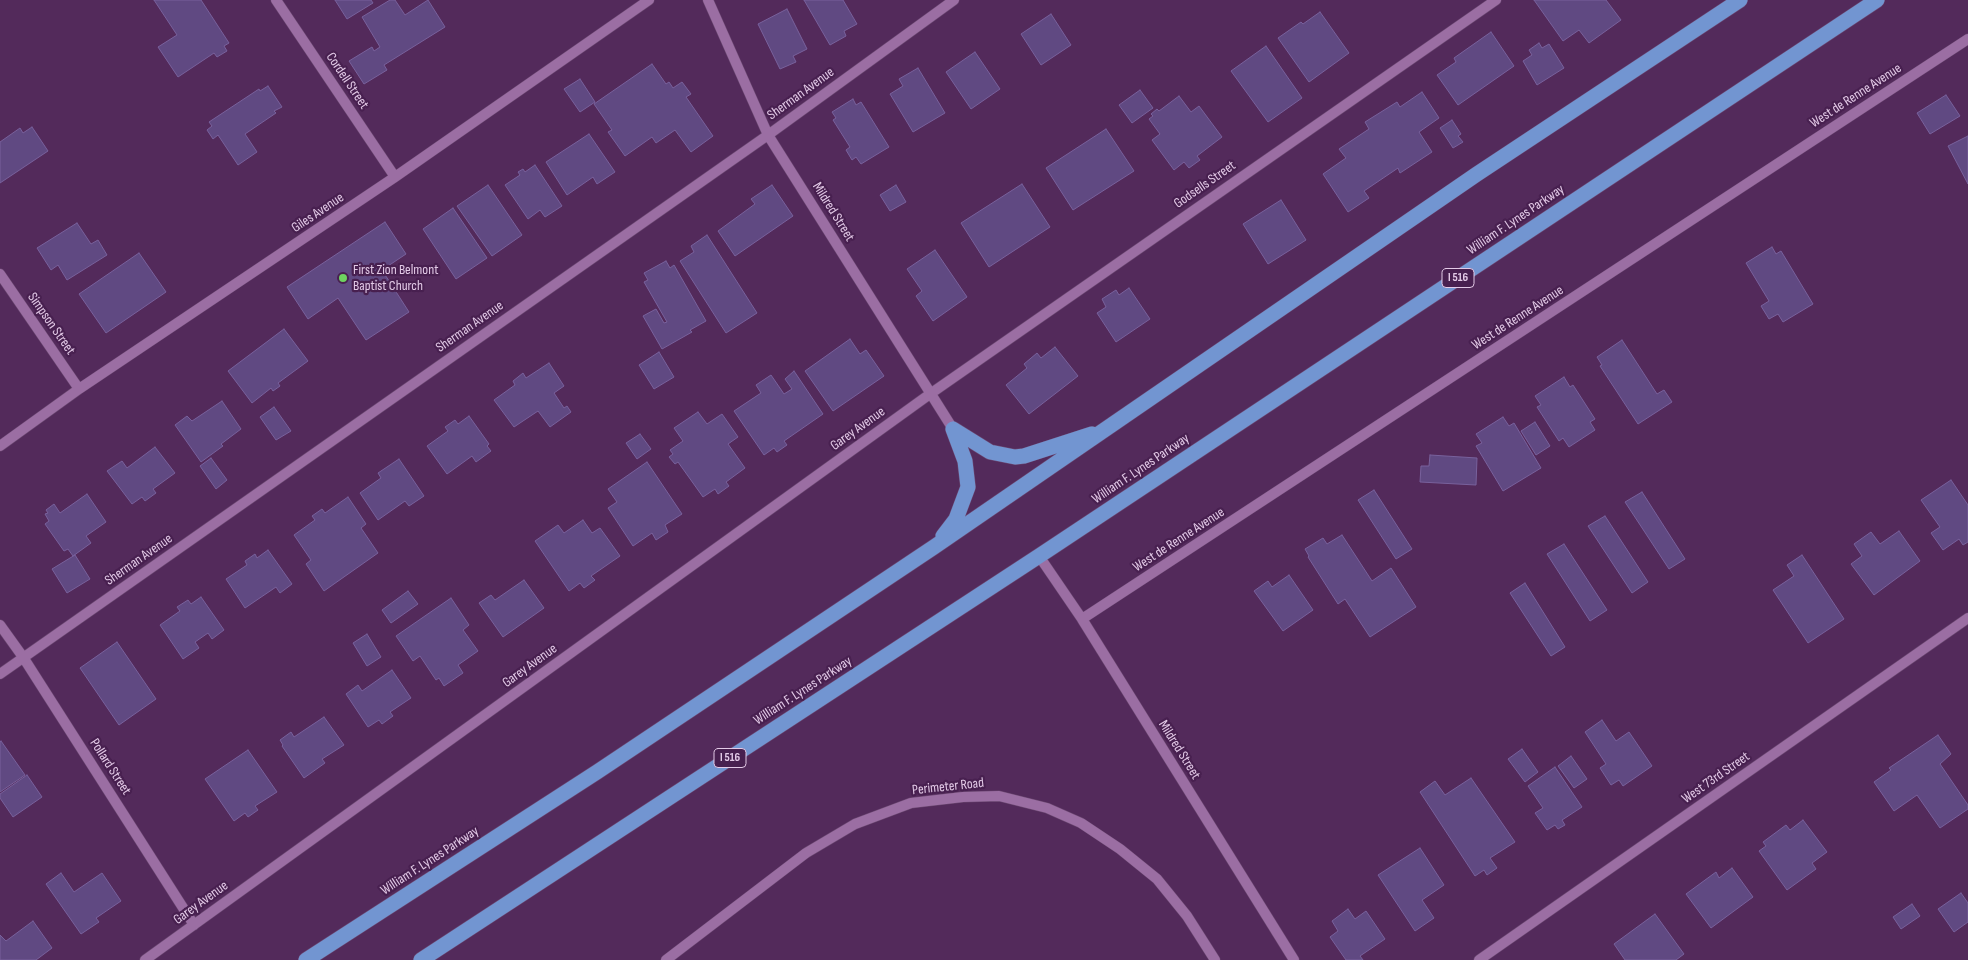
<!DOCTYPE html>
<style>
body{margin:0}
canvas{display:block;background:#532a5b}
</style>
<canvas width="1968" height="960"></canvas>
<script>
const c = document.querySelector('canvas').getContext('2d');
c.lineJoin = 'round';
function fillPath(path, color) {
  c.fillStyle = color;
  c.fill(path, 'evenodd');
}
function toPath(rows) {
  const path = new Path2D();
  for (const r of rows) {
    path.moveTo(r[0], r[1]);
    for (let i = 2; i < r.length; i += 2) path.lineTo(r[i], r[i + 1]);
  }
  return path;
}
function strokePath(path, color, width, dash) {
  c.strokeStyle = color;
  c.lineWidth = width;
  c.lineCap = dash ? 'butt' : 'round';
  c.setLineDash(dash || []);
  c.stroke(path);
}
function drawText(font, color, halo, rows, align = 'center') {
  c.font = font + ' "Sofia Sans Condensed",sans-serif';
  c.lineWidth = 4.5;
  c.setLineDash([]);
  c.textBaseline = 'middle';
  c.strokeStyle = halo;
  c.fillStyle = color;
  for (const [text, x, y, turn = 0] of rows) {
    c.save();
    c.translate(x, y);
    c.rotate((+turn || 0) * Math.PI / 180);
    c.textAlign = isNaN(turn) ? turn : align;
    if (halo) c.strokeText(text, 0, 0);
    c.fillText(text, 0, 0);
    c.restore();
  }
}
const building = toPath([
 [154,0,201,0,229,43,224,46,227,51,217,57,214,53,178,77,158,47,177,35,154,0],
 [335,0,371,0,373,3,347,19,335,0],
 [390,0,395,0,405,15,428,0,445,27,384,65,387,70,364,84,349,61,372,47,374,51,380,47,362,17,390,0],
 [804,0,843,0,857,24,844,31,846,36,830,45,804,0],
 [1534,0,1606,0,1621,20,1589,43,1579,30,1563,41,1534,0],
 [787,9,807,49,793,56,796,62,780,69,758,24,787,9],
 [1320,12,1349,53,1309,82,1278,38,1301,22,1303,24,1320,12],
 [1051,14,1071,45,1041,65,1021,34,1051,14],
 [1491,32,1514,66,1458,105,1437,75,1456,62,1454,58,1491,32],
 [1539,43,1542,48,1549,44,1564,68,1537,85,1523,61,1532,55,1529,50,1539,43],
 [1266,46,1302,98,1268,122,1231,71,1266,46],
 [975,52,1000,89,971,109,946,72,975,52],
 [652,64,666,84,669,82,673,88,682,82,691,94,686,97,713,136,691,152,675,130,656,143,652,137,625,156,608,132,612,130,594,104,652,64],
 [918,68,945,113,913,132,890,94,903,86,899,79,918,68],
 [580,79,595,102,580,112,564,89,580,79],
 [268,86,282,107,274,111,276,113,245,134,257,152,238,165,218,135,213,139,207,130,212,126,209,122,259,89,260,91,268,86],
 [1140,90,1153,108,1132,123,1119,105,1140,90],
 [1422,92,1439,118,1419,132,1432,152,1400,173,1398,168,1364,191,1369,198,1348,212,1323,174,1346,158,1339,149,1369,129,1365,122,1397,102,1400,107,1422,92],
 [1946,95,1960,116,1930,134,1917,113,1946,95],
 [1179,96,1191,112,1199,106,1222,137,1197,156,1200,160,1189,168,1184,162,1174,170,1152,140,1160,134,1149,119,1153,116,1151,114,1157,109,1159,111,1179,96],
 [853,99,856,105,861,102,889,147,861,164,856,157,852,160,846,150,850,147,833,120,836,118,832,112,853,99],
 [1452,120,1461,134,1458,136,1463,142,1453,148,1440,128,1452,120],
 [32,127,48,151,0,183,0,142,20,128,23,133,32,127],
 [1106,129,1134,171,1073,210,1046,168,1106,129],
 [589,134,615,172,597,184,593,177,567,195,546,162,589,134],
 [1968,136,1968,184,1948,146,1968,136],
 [535,165,562,206,545,217,540,210,528,219,505,185,520,175,518,172,523,169,525,172,535,165],
 [1022,184,1050,227,989,267,961,223,1022,184],
 [488,185,522,235,492,256,457,206,488,185],
 [772,185,793,216,735,256,718,231,755,204,751,199,772,185],
 [896,185,906,202,890,211,880,195,896,185],
 [1281,200,1306,240,1268,264,1243,224,1281,200],
 [453,208,487,258,456,279,423,229,453,208],
 [385,222,406,254,382,270,409,312,366,340,338,298,308,319,287,287,385,222],
 [77,223,91,244,98,240,107,255,67,280,58,265,51,270,37,248,77,223],
 [707,235,757,313,726,333,680,261,694,252,691,246,707,235],
 [1772,247,1776,254,1781,251,1813,304,1783,322,1778,314,1769,319,1761,306,1769,301,1746,263,1772,247],
 [935,250,967,297,933,321,916,296,922,291,907,269,935,250],
 [139,253,166,292,106,333,79,294,139,253],
 [666,261,670,268,674,265,706,321,690,330,692,332,662,349,643,316,656,309,664,323,667,322,644,282,648,280,644,273,666,261],
 [1129,288,1150,319,1116,342,1097,313,1106,307,1102,299,1116,290,1119,295,1129,288],
 [284,329,308,361,278,383,280,386,273,391,271,388,252,403,228,371,284,329],
 [850,339,860,354,866,350,884,376,833,411,805,371,850,339],
 [1622,340,1657,394,1664,390,1672,402,1638,424,1600,366,1602,365,1597,357,1622,340],
 [1055,347,1078,376,1029,414,1006,385,1027,368,1024,364,1037,353,1041,358,1055,347],
 [659,352,674,377,654,389,639,365,659,352],
 [549,363,564,386,554,393,564,408,567,406,571,412,550,427,538,411,514,427,494,400,515,385,513,381,523,373,526,378,549,363],
 [794,371,823,414,784,441,787,445,777,452,774,448,764,455,734,411,761,393,756,385,771,375,784,394,792,389,785,379,794,371],
 [1564,377,1570,387,1573,385,1595,419,1590,422,1595,430,1569,447,1563,438,1559,441,1537,407,1541,405,1535,396,1564,377],
 [222,401,241,429,221,444,223,446,201,462,175,425,187,416,192,421,222,401],
 [274,407,291,431,276,440,260,417,274,407],
 [698,412,707,424,722,414,738,437,728,444,745,468,726,482,729,486,718,494,715,489,703,497,678,462,675,464,669,457,673,454,670,450,683,441,674,428,698,412],
 [469,416,489,444,487,446,491,451,476,462,472,456,447,474,427,446,448,431,445,427,455,420,458,424,469,416],
 [1503,417,1509,426,1514,423,1541,468,1503,491,1476,446,1482,443,1476,434,1503,417],
 [1535,422,1550,446,1536,455,1521,431,1535,422],
 [640,434,651,449,637,459,626,443,640,434],
 [155,447,175,473,153,489,156,493,145,501,142,497,132,504,107,471,122,461,127,468,155,447],
 [1430,455,1477,458,1476,485,1420,482,1421,466,1429,466,1430,455],
 [211,458,227,480,216,489,200,466,211,458],
 [399,459,424,496,409,506,405,501,378,520,360,493,381,478,378,473,399,459],
 [647,462,682,514,665,525,668,532,656,540,652,533,633,546,608,508,617,502,608,489,647,462],
 [1951,480,1968,505,1968,542,1963,545,1959,539,1943,550,1931,533,1940,527,1921,500,1951,480],
 [1374,490,1412,549,1396,559,1358,500,1374,490],
 [1642,492,1685,559,1669,569,1625,502,1642,492],
 [87,494,106,522,86,536,91,543,73,556,68,549,64,551,45,524,49,521,45,514,48,513,46,510,54,504,60,513,87,494],
 [348,497,366,524,361,528,378,553,324,591,306,564,311,560,294,535,315,520,312,516,322,509,325,513,348,497],
 [1605,516,1648,582,1632,593,1588,526,1605,516],
 [583,520,592,533,600,528,620,556,591,576,595,580,584,588,580,583,569,591,535,541,558,525,564,533,583,520],
 [1899,531,1920,561,1874,595,1851,564,1862,556,1854,544,1871,532,1880,544,1899,531],
 [1342,535,1372,581,1391,568,1416,607,1370,637,1345,599,1338,604,1308,557,1309,556,1305,549,1323,538,1327,544,1342,535],
 [1564,544,1607,610,1590,621,1547,554,1564,544],
 [268,550,292,584,280,593,276,587,245,608,226,579,247,565,245,561,255,554,257,558,268,550],
 [75,555,90,579,67,593,52,569,75,555],
 [1802,555,1844,619,1808,643,1773,590,1794,576,1787,565,1802,555],
 [1289,575,1313,610,1283,631,1254,591,1268,581,1272,587,1289,575],
 [524,580,544,608,503,637,479,603,491,595,495,600,524,580],
 [1525,583,1565,647,1551,656,1510,593,1525,583],
 [408,591,418,604,391,623,382,610,408,591],
 [201,597,224,630,212,639,208,633,195,642,199,648,183,659,160,625,180,611,177,607,188,600,191,604,201,597],
 [451,598,469,625,463,630,478,651,458,665,463,673,444,686,439,678,436,680,420,656,413,661,396,636,451,598],
 [367,634,381,657,367,666,353,643,367,634],
 [117,642,156,699,119,725,80,668,117,642],
 [392,670,411,698,390,712,393,716,382,724,379,720,368,727,346,694,358,685,362,691,392,670],
 [324,717,344,745,322,759,325,763,304,778,282,746,283,745,280,740,291,732,294,737,324,717],
 [1602,720,1616,741,1629,732,1652,766,1623,786,1619,780,1611,785,1600,768,1606,764,1585,732,1602,720],
 [1938,735,1951,754,1940,764,1968,805,1968,809,1940,828,1917,795,1894,811,1874,782,1891,770,1889,768,1938,735],
 [1,741,25,775,0,792,0,742,1,741],
 [1522,749,1538,772,1525,782,1508,759,1522,749],
 [248,750,277,792,255,806,258,810,248,817,245,813,234,821,205,779,248,750],
 [1571,756,1587,779,1574,788,1558,766,1571,756],
 [1555,767,1582,807,1562,820,1565,825,1558,829,1555,825,1547,830,1535,813,1543,808,1528,786,1555,767],
 [27,775,42,797,13,817,0,798,0,794,27,775],
 [1471,778,1515,842,1490,858,1497,868,1487,875,1484,870,1475,876,1420,792,1435,781,1445,795,1471,778],
 [1803,820,1827,852,1812,863,1816,869,1787,890,1759,851,1766,846,1763,842,1786,825,1790,830,1803,820],
 [1420,848,1444,885,1422,900,1434,918,1415,931,1378,875,1420,848],
 [1732,868,1753,897,1711,928,1686,894,1716,872,1719,878,1732,868],
 [61,873,74,892,102,873,121,901,96,918,99,922,81,934,46,884,61,873],
 [1961,893,1968,903,1968,922,1954,932,1938,909,1961,893],
 [1912,904,1920,916,1901,929,1893,917,1912,904],
 [1348,909,1355,919,1366,911,1385,939,1360,956,1363,960,1346,960,1330,937,1338,931,1332,921,1348,909],
 [1655,914,1684,954,1676,960,1625,960,1614,944,1655,914],
 [33,921,52,948,36,960,0,960,0,935,6,941,33,921]
]);
fillPath(building, '#604982');
strokePath(building, '#78619c', 1);
const minor = toPath([
 [276,0,395,177],
 [708,0,768,135,953,429],
 [0,274,79,389],
 [0,446,79,389,395,177,649,0],
 [1039,556,1082,619,1294,960],
 [1082,619,1968,39],
 [0,625,23,657,194,925],
 [0,674,768,135,954,0],
 [145,960,930,394,1496,0],
 [1479,960,1968,618]
]);
const tertiary = toPath([
 [666,960,806,853,855,824,911,803,963,797,999,796,1047,808,1081,823,1120,849,1157,879,1187,916,1215,960]
]);
const motorway = toPath([
 [953,429,990,452,1015,457,1024,456,1092,434],
 [943,536,956,519,968,487,965,461,953,429],
 [306,960,597,772,934,547,1477,174,1740,0],
 [421,960,1039,556,1877,0]
]);
strokePath(minor, '#6b4871', 11);
strokePath(tertiary, '#6b4871', 11);
strokePath(motorway, '#6b4871', 16);
strokePath(minor, '#9b6ea3', 10);
strokePath(tertiary, '#9b6ea3', 10);
strokePath(motorway, '#7295d1', 15);
for (const [x, y, r, color] of [
 [343,278,5,"#6ed360"]
]) {
  const dot = new Path2D();
  dot.arc(x, y, r, 0, 2 * Math.PI);
  c.fillStyle = color;
  c.fill(dot);
  strokePath(dot, '#482050', 2);
}
for (const [x, y, w] of [
 [1458,278,32],
 [730,758,32]
]) {
  const box = new Path2D();
  box.roundRect(x - w / 2, y - 9.5, w, 19, 4);
  c.fillStyle = '#482050';
  c.fill(box);
  strokePath(box, '#e3cae7', 1);
}
drawText('bold 12px', '#e3cae7', null, [
 ["I 516",1458,278],
 ["I 516",730,758]
]);
drawText('14px', '#e3cae7', '#482050', [
 ["Cordell Street",347,81,56],
 ["Sherman Avenue",801,94,-36],
 ["West de Renne Avenue",1856,96,-33],
 ["Godsells Street",1205,185,-35],
 ["Mildred Street",833,212,58],
 ["Giles Avenue",318,213,-34],
 ["William F. Lynes Parkway",1516,220,-34],
 ["West de Renne Avenue",1518,318,-33],
 ["Simpson Street",51,324,55],
 ["Sherman Avenue",470,327,-35],
 ["Garey Avenue",858,429,-36],
 ["William F. Lynes Parkway",1141,469,-34],
 ["West de Renne Avenue",1179,540,-33],
 ["Sherman Avenue",139,560,-35],
 ["Garey Avenue",530,666,-36],
 ["William F. Lynes Parkway",803,691,-33],
 ["Mildred Street",1179,750,58],
 ["Pollard Street",110,767,57],
 ["West 73rd Street",1716,778,-35],
 ["Perimeter Road",948,787,-6],
 ["William F. Lynes Parkway",430,861,-33],
 ["Garey Avenue",201,903,-36]
]);
drawText('14px', '#e3cae7', '#482050', [
 ["First Zion Belmont",353,270],
 ["Baptist Church",353,286]
], 'left');
</script>
